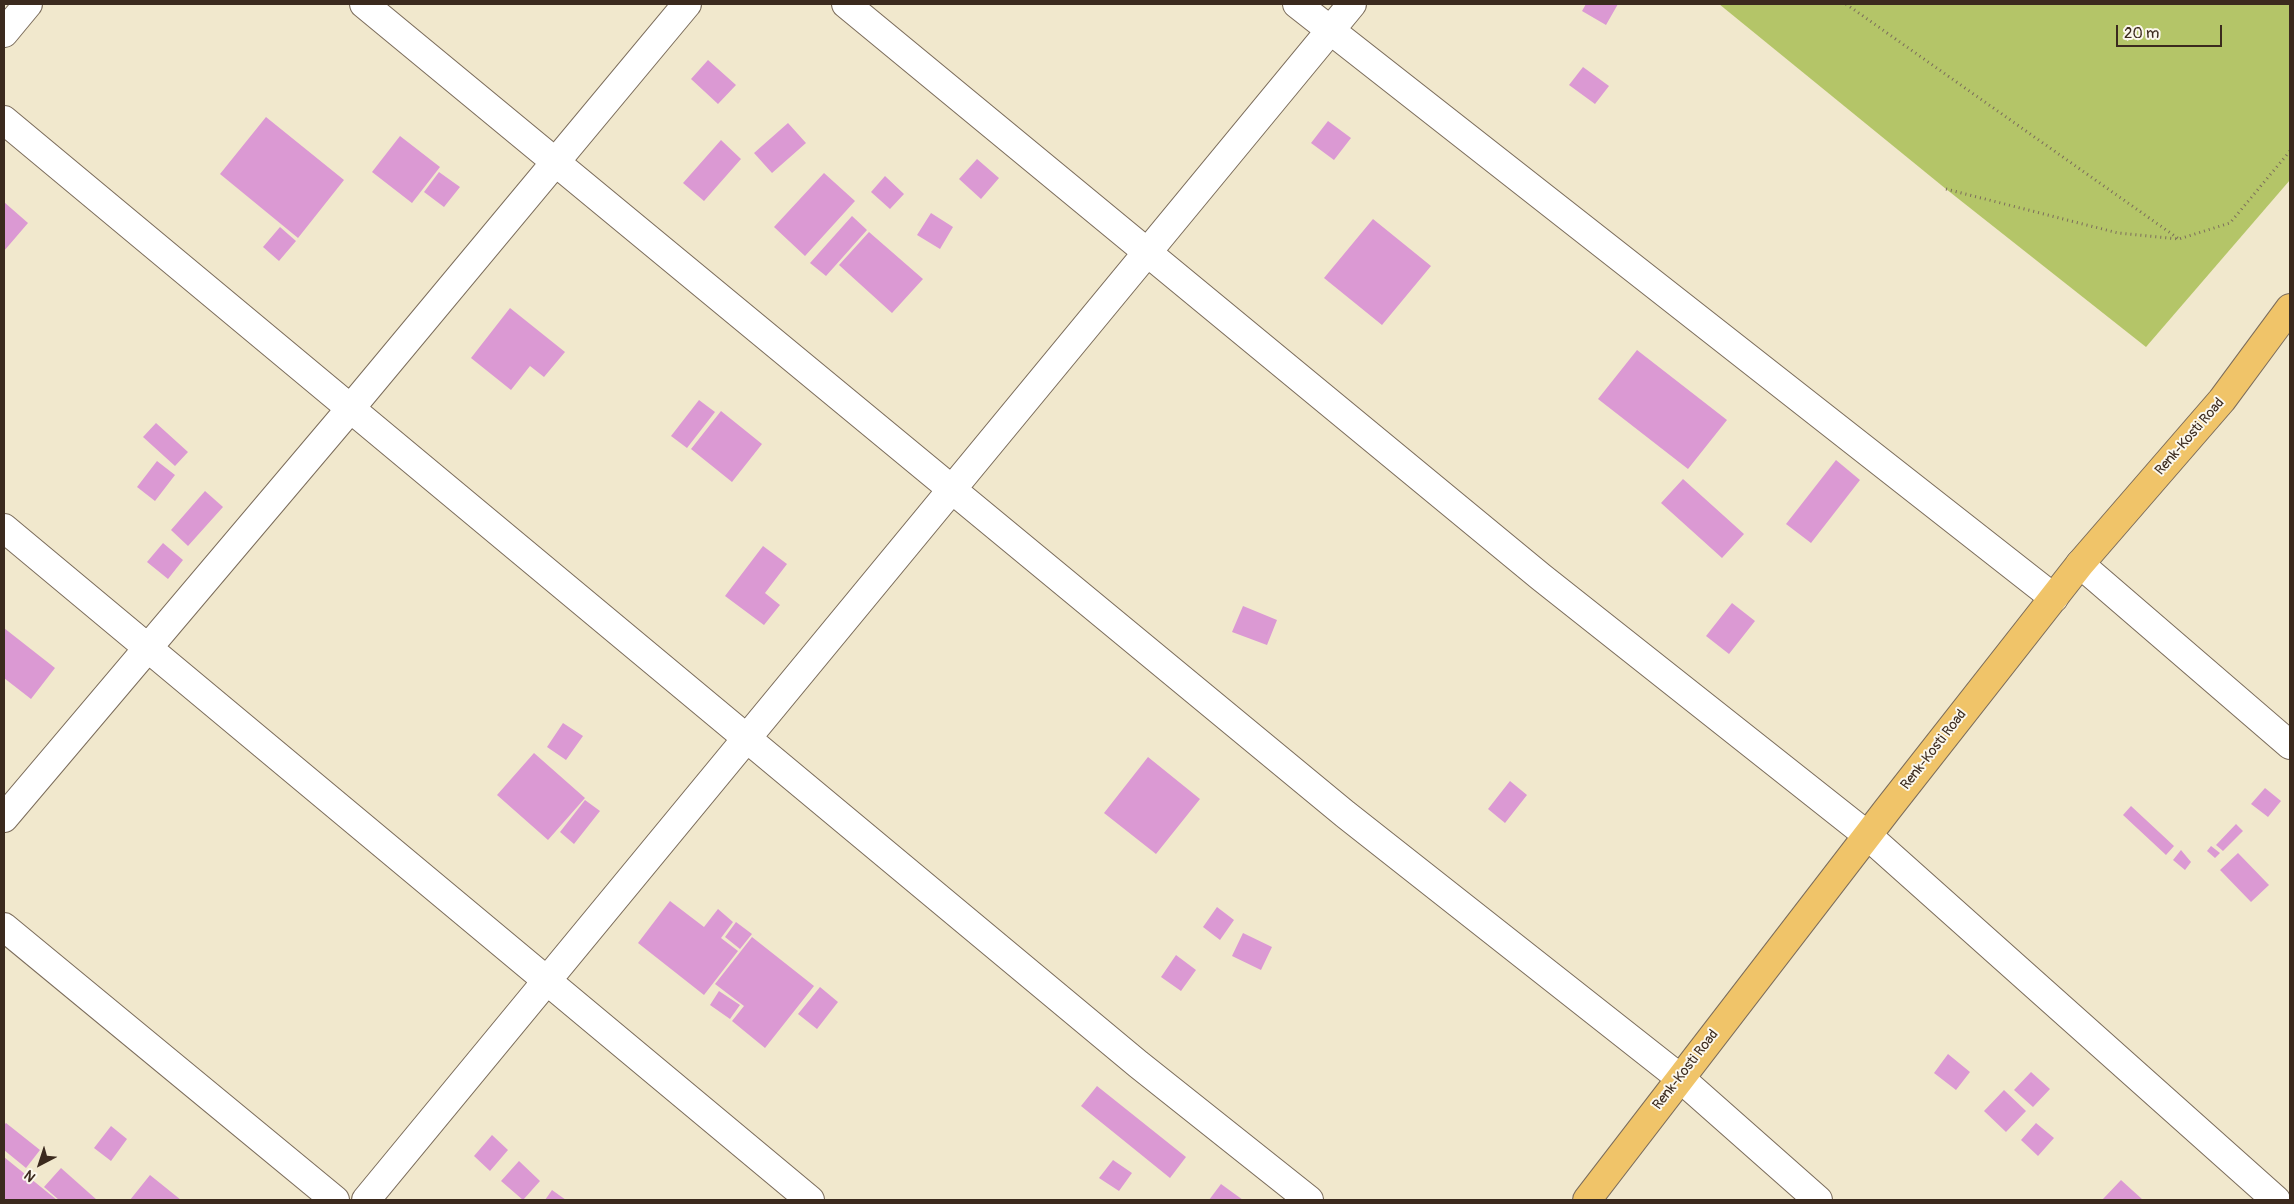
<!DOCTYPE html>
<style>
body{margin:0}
#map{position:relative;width:2294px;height:1204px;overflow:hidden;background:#f1e8cd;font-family:Pangolin,sans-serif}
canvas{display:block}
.frame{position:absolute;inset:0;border:5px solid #3b2a1e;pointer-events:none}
.north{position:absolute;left:15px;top:1139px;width:50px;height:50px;-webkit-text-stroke:4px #fbf7ec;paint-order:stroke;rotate:220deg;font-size:14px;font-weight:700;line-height:20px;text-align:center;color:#3b2a1e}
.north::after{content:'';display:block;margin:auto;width:18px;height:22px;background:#3b2a1e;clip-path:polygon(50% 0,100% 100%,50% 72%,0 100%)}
.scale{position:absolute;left:2116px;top:25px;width:106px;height:22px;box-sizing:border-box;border:2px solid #3b2a1e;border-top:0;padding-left:6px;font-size:15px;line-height:18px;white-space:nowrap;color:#3b2a1e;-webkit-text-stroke:4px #fbf7ec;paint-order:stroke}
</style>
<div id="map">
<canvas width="2294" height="1204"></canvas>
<div class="frame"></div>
<div class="north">N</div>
<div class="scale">20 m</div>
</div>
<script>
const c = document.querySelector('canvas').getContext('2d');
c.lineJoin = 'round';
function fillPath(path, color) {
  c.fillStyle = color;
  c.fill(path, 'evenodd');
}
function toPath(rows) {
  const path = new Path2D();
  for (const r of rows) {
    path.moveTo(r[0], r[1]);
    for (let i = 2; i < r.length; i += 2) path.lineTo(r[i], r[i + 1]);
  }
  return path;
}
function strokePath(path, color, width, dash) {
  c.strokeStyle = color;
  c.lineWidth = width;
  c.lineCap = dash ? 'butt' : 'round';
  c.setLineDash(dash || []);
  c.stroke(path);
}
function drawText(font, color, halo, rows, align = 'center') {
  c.font = font + ' Pangolin,sans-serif';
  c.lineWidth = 4;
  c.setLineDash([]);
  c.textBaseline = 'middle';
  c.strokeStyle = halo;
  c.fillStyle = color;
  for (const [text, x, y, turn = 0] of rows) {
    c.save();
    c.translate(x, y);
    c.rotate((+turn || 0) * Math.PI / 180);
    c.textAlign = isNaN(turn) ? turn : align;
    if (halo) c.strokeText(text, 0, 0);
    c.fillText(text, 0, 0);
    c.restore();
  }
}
fillPath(toPath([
 [1719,4,2290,4,2290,180,2146,347,1946,189]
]), '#b4c568');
fillPath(toPath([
 [1586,4,1618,4,1606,25,1582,11],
 [708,60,736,85,718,104,691,79],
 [1583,67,1609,86,1595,104,1569,85],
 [266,117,344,180,298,238,220,174],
 [1328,121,1351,138,1334,160,1311,143],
 [788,123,806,143,772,173,754,153],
 [400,136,440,167,412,203,372,172],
 [721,140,741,159,704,201,683,183],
 [977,159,999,178,981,199,959,179],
 [439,172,460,187,444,207,424,192],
 [824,173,855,201,805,256,774,227],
 [885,176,904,194,890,209,871,192],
 [4,202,28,223,4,251],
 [931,213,953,227,940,249,917,235],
 [852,216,867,230,826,276,810,263],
 [1373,219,1431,266,1382,325,1324,278],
 [280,227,296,241,279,261,263,247],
 [869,232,923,279,892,313,839,265],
 [510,308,565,352,544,377,530,366,511,390,471,358],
 [1637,350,1727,420,1688,469,1598,399],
 [699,400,715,412,687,448,671,436],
 [721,411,762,444,732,482,691,449],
 [156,423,188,452,175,466,143,437],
 [1836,460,1860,480,1811,543,1786,524],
 [157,461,175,475,155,501,137,487],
 [1683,479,1744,534,1722,558,1661,503],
 [205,491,223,507,188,546,171,530],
 [163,543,183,560,168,579,147,562],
 [763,546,787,564,765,593,780,605,764,625,725,596],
 [1732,603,1755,621,1729,654,1706,636],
 [1243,606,1277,620,1267,645,1232,632],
 [4,628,55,668,31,699,4,678],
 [563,723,583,736,566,760,547,747],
 [534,753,585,798,548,840,497,795],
 [1148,757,1200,799,1156,854,1104,813],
 [1510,781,1527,795,1505,823,1488,809],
 [2265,788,2281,801,2268,817,2251,804],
 [585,800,600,811,574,844,560,832],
 [2131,806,2174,846,2166,855,2123,815],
 [2236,824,2243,831,2223,851,2216,845],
 [2211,846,2220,853,2215,858,2207,851],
 [2181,850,2191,862,2185,870,2173,860],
 [2238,853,2269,885,2251,902,2220,870],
 [670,901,704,927,718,909,733,922,721,938,738,951,704,995,638,943],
 [1217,907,1234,920,1220,940,1203,927],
 [736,922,752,934,740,949,725,937],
 [1243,933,1272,947,1261,970,1232,956],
 [752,937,814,986,765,1048,732,1021,744,1006,715,984],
 [1176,955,1196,970,1181,991,1161,977],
 [820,987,838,1002,817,1029,798,1014],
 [719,991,740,1005,730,1019,710,1005],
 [1948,1054,1970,1072,1956,1090,1934,1073],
 [2031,1072,2050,1089,2033,1107,2014,1090],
 [1097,1086,1186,1157,1170,1178,1081,1106],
 [2004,1090,2026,1111,2006,1132,1984,1111],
 [6,1123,40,1150,26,1168,4,1150,4,1125],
 [2036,1123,2054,1138,2038,1156,2021,1140],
 [111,1126,127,1139,111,1161,94,1148],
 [492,1135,508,1150,490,1171,474,1156],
 [4,1157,57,1200,4,1200],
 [1113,1160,1132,1173,1119,1191,1099,1178],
 [519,1161,540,1181,523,1200,501,1181],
 [61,1168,97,1200,59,1200,44,1187],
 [150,1175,181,1200,130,1200],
 [2121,1180,2143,1200,2102,1200],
 [1221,1184,1243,1200,1209,1200],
 [552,1190,566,1200,545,1200]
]), '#db99d3');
const minor = toPath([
 [364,4,1345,814,1680,1078,1818,1200],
 [846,4,1541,577,1867,835,2276,1200],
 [1297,4,2054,598],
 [4,33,28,4],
 [4,120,1138,1064,1309,1200],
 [4,528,810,1200],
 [2080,564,2290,745],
 [4,818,350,409,687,4],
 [4,927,335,1200],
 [366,1200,1352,4]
]);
const major = toPath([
 [1587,1200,1887,810,2080,564,2222,400,2290,308]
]);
strokePath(minor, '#7b6c5b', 30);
strokePath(major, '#7b6c5b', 30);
strokePath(toPath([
 [1846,4,2179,239],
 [1946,189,2118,233,2179,239,2230,223,2290,151]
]), '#7b6c5b', 3, [1, 4]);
strokePath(minor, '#fff', 28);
strokePath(major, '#f0c469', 28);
drawText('14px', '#3b2a1e', '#fbf7ec', [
 ["Renk-Kosti Road",2190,437,-49],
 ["Renk-Kosti Road",1934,750,-52],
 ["Renk-Kosti Road",1686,1070,-52]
]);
</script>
